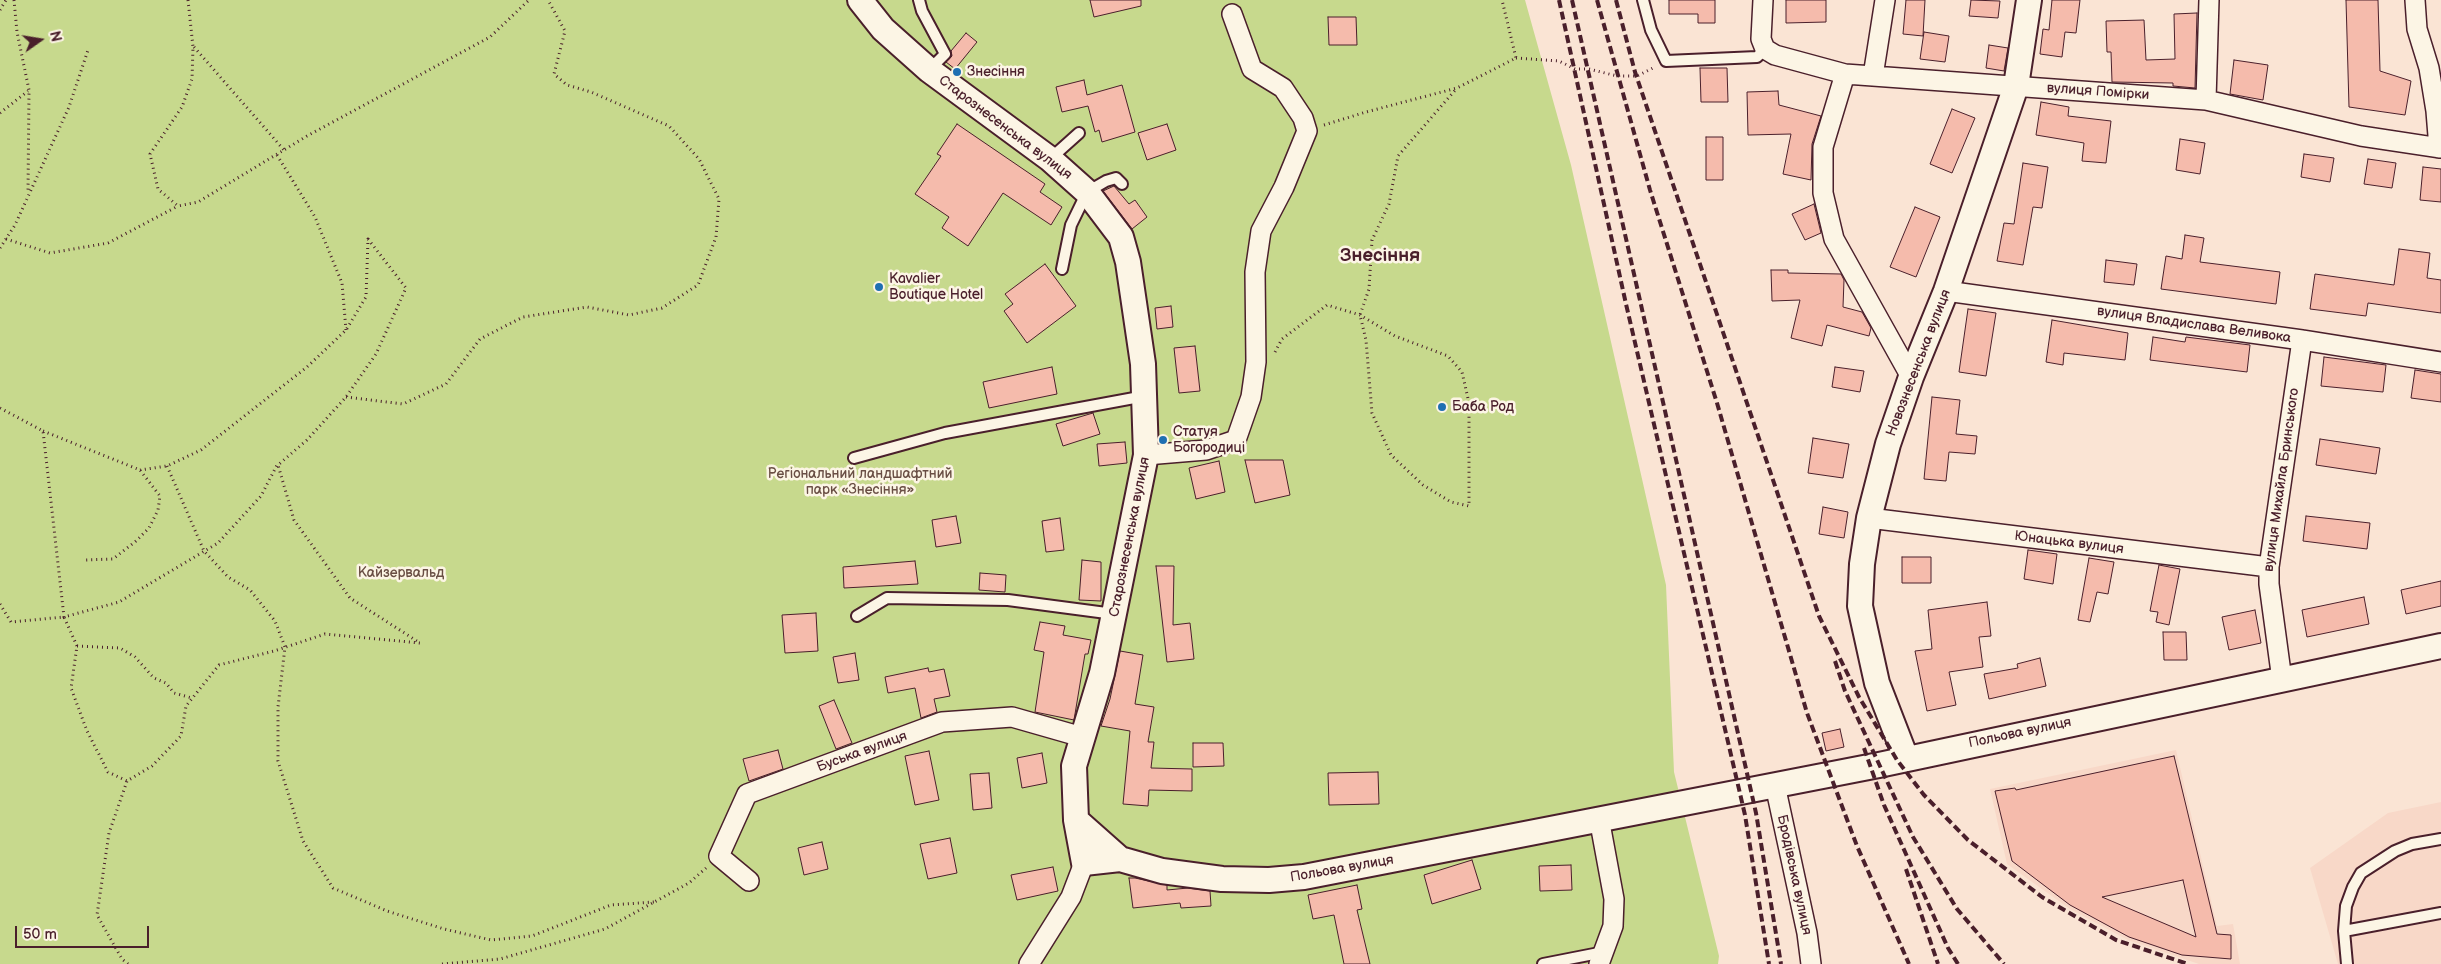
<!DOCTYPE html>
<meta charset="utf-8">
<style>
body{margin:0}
#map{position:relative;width:2441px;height:964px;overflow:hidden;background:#fae4d4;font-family:"Balsamiq Sans",sans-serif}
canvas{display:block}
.north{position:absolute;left:15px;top:15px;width:50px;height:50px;-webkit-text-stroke:4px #fcf5e5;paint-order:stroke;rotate:77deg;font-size:14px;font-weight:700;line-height:20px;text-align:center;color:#4a1f2b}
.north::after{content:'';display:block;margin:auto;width:18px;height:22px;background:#4a1f2b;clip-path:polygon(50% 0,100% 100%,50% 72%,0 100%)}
.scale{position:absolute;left:15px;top:926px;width:134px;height:22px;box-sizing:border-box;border:2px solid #4a1f2b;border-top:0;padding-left:6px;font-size:15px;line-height:18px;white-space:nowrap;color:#4a1f2b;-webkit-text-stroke:4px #fcf5e5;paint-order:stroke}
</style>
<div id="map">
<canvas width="2441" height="964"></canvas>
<div class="north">N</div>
<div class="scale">50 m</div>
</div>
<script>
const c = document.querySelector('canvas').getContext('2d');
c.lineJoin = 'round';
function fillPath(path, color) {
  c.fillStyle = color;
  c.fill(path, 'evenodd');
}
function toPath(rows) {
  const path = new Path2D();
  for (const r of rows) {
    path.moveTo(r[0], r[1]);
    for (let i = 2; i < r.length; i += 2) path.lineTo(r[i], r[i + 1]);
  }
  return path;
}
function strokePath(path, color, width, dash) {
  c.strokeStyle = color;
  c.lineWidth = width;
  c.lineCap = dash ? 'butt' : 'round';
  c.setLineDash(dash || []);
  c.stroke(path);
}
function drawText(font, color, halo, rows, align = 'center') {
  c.font = font + ' "Balsamiq Sans",sans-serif';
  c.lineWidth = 5;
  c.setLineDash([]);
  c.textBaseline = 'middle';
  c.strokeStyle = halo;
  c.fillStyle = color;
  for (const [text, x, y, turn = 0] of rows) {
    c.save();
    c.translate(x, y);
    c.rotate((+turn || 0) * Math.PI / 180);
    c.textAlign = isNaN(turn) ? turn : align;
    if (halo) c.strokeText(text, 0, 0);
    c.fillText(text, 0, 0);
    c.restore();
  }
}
fillPath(toPath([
 [2176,750,2217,926,2233,924,2240,964,2199,964,2128,940,2070,909,2007,864,1990,789],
 [2441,802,2441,964,2338,964,2310,868,2388,813]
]), '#f8d8c8');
fillPath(toPath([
 [0,0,1525,0,1571,165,1666,585,1674,772,1719,956,1718,964,0,964]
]), '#c7d98d');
const building = toPath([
 [1090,0,1141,0,1141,6,1094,17,1090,0],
 [1669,0,1715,0,1715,23,1698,23,1698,14,1669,14,1669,0],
 [1786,0,1826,0,1826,22,1786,23,1786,0],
 [1906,0,1925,0,1923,36,1903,34,1906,0],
 [1971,0,2000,1,1998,18,1969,16,1971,0],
 [2052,0,2080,0,2076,33,2065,32,2062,57,2040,54,2043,29,2049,30,2052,0],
 [2346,0,2378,0,2380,71,2411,81,2405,115,2349,107,2346,0],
 [2197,13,2195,88,2173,86,2173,83,2112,82,2111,52,2107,52,2106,21,2144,20,2146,60,2175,59,2174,14,2197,13],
 [1328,17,1356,17,1357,45,1329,45,1328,17],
 [1924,32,1949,36,1945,62,1920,59,1924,32],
 [966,33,977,42,955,69,946,62,952,56,951,51,966,33],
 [1989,45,2008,48,2004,71,1986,68,1989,45],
 [2234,60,2268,65,2263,100,2230,94,2234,60],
 [1700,68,1727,68,1728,102,1701,102,1700,68],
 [1084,80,1087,95,1122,85,1135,132,1102,142,1099,130,1095,132,1088,106,1062,112,1056,87,1084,80],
 [1778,91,1779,105,1821,116,1812,144,1811,180,1783,174,1791,134,1748,135,1747,92,1778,91],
 [2041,102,2069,107,2068,116,2111,121,2106,163,2082,161,2084,143,2036,135,2041,102],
 [1952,109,1975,118,1952,173,1930,164,1952,109],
 [957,124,1045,184,1040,192,1062,207,1051,225,1003,193,968,246,942,228,949,217,915,194,941,156,937,154,957,124],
 [1167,124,1176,150,1147,160,1138,133,1167,124],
 [1706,137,1723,137,1723,180,1706,180,1706,137],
 [2180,139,2205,143,2200,174,2176,170,2180,139],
 [2304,154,2334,158,2330,182,2301,177,2304,154],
 [2368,159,2396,163,2392,188,2364,184,2368,159],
 [2023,163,2048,167,2042,208,2033,207,2023,265,1997,261,2004,223,2014,224,2023,163],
 [2423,167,2441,169,2441,202,2420,200,2423,167],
 [1114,186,1129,204,1135,200,1147,217,1132,229,1103,191,1114,186],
 [1814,204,1821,233,1805,240,1792,214,1814,204],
 [1915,207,1940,217,1916,277,1890,267,1915,207],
 [2185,235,2204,238,2200,262,2280,272,2276,304,2161,289,2166,256,2182,259,2185,235],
 [2399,249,2430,253,2427,278,2441,280,2441,313,2368,303,2366,316,2310,309,2315,274,2394,285,2399,249],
 [2106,260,2137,264,2134,285,2104,282,2106,260],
 [1045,264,1076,306,1027,343,1004,311,1013,304,1005,294,1045,264],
 [1771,270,1788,270,1788,273,1841,274,1844,280,1843,307,1862,312,1871,328,1869,336,1827,325,1822,346,1791,338,1800,300,1772,301,1771,270],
 [1171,306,1173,327,1157,329,1155,308,1171,306],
 [1968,309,1996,313,1986,376,1959,372,1968,309],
 [2052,320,2128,333,2125,360,2064,353,2063,365,2046,362,2052,320],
 [2153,337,2185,342,2186,337,2250,345,2247,372,2150,360,2153,337],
 [1195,346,1200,391,1179,393,1174,348,1195,346],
 [2324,357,2386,365,2383,392,2321,386,2324,357],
 [1052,367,1057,394,989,408,983,382,1052,367],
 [1835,367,1864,371,1860,392,1832,387,1835,367],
 [2415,370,2441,374,2441,402,2411,398,2415,370],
 [1932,397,1960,400,1956,434,1977,436,1975,454,1949,452,1946,481,1924,479,1932,397],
 [1093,413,1100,434,1063,446,1056,424,1093,413],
 [1813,438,1849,444,1843,478,1808,473,1813,438],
 [2320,439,2380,448,2376,474,2316,465,2320,439],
 [1125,442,1127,463,1099,466,1097,444,1125,442],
 [1245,460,1283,460,1290,495,1255,503,1245,460],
 [1219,461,1225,492,1196,499,1189,468,1219,461],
 [1823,507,1848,512,1844,538,1819,534,1823,507],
 [956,516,961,543,936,547,932,520,956,516],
 [2306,516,2370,523,2367,549,2303,541,2306,516],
 [1060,518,1064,550,1046,552,1042,521,1060,518],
 [2028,550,2057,554,2053,584,2024,579,2028,550],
 [1902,557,1931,557,1931,583,1902,583,1902,557],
 [2089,558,2114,562,2108,594,2097,592,2090,622,2078,620,2089,558],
 [1082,560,1101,562,1101,601,1079,600,1082,560],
 [915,561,918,584,844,588,843,567,915,561],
 [2159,565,2180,569,2169,625,2156,622,2158,612,2150,611,2159,565],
 [1156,566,1174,566,1173,625,1190,623,1194,659,1167,662,1156,566],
 [980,573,1006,575,1005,592,979,590,980,573],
 [2441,581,2441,606,2406,614,2401,590,2441,581],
 [2364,597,2369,624,2307,637,2302,610,2364,597],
 [1987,602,1991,636,1979,637,1983,667,1949,672,1956,705,1927,711,1915,651,1932,649,1928,610,1987,602],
 [2255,610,2261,643,2229,650,2222,617,2255,610],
 [816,613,818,651,785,653,782,615,816,613],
 [1040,622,1065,626,1063,635,1091,640,1088,654,1085,654,1074,720,1035,712,1044,652,1034,650,1040,622],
 [2163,632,2186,632,2187,660,2164,660,2163,632],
 [1120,651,1143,655,1135,704,1154,707,1148,742,1154,742,1151,768,1192,769,1192,791,1149,790,1148,806,1123,804,1130,731,1101,726,1110,699,1120,651],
 [855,653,859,680,838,683,833,657,855,653],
 [2040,658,2046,686,1989,699,1984,674,2018,668,2017,664,2040,658],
 [928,668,929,672,944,669,950,696,934,699,937,712,921,718,915,688,888,693,885,677,928,668],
 [834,700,852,743,836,749,819,706,834,700],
 [1840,729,1844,747,1826,751,1822,733,1840,729],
 [1193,743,1223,743,1224,766,1193,767,1193,743],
 [778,750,783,769,749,781,743,759,778,750],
 [929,751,939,800,915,805,905,756,929,751],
 [1042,753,1047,783,1022,788,1017,758,1042,753],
 [2174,756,2217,934,2231,935,2231,959,2182,955,2129,937,2070,905,2012,861,1995,791,2015,788,2016,790,2174,756],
 [2183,880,2196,937,2102,897,2183,880],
 [1378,772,1379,804,1329,805,1328,773,1378,772],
 [989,773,992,808,973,810,970,774,989,773],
 [950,838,957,873,928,879,920,844,950,838],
 [822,842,828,869,804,875,798,848,822,842],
 [1472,860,1481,889,1432,904,1424,875,1472,860],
 [1571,865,1572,890,1540,891,1539,866,1571,865],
 [1053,867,1058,891,1017,900,1011,875,1053,867],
 [1129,878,1135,878,1167,885,1167,890,1188,888,1210,891,1211,906,1181,908,1180,903,1133,908,1129,878],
 [1357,885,1362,909,1357,910,1370,964,1344,964,1334,915,1313,919,1308,895,1357,885]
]);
fillPath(building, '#f5bbac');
strokePath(building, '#4a1f2b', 1);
const service = toPath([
 [919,0,922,11,945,54,929,70],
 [1643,0,1651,30,1666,61,1757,57,1765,49],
 [1050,159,1079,133],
 [1062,269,1071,225,1087,192,1106,181,1116,178,1122,184],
 [854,458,945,433,1145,396],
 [857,616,887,598,1008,600,1114,614],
 [2344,931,2441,913],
 [1543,964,1604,952],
 [2347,964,2344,931,2346,906,2353,887,2361,873,2395,851,2412,844,2441,839]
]);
const minor = toPath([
 [1763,0,1761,39,1765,49,1775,55,1845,74,2206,100,2361,136,2441,148],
 [2415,0,2417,29,2429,68,2436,111,2439,148],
 [1845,74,1823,147,1823,193,1834,239,1911,377],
 [1873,76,1885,0],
 [2206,100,2209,0],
 [1946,291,2302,340,2441,362],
 [1146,455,1206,450,1236,440,1251,397,1256,362,1255,272,1261,231,1284,187,1307,131,1303,118,1283,88,1252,69,1232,14],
 [1869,518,2269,567],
 [2282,680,2269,584,2269,567,2302,340],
 [1775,785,1807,933,1811,964],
 [1599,818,1614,899,1613,926,1599,964],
 [749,881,719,856,747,794,942,722,1012,717,1082,737],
 [1029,964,1071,897,1084,863]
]);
const tertiary = toPath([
 [860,0,883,29,929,70,1050,159,1087,192,1121,237,1128,262,1143,364,1146,455,1102,673,1074,766,1076,820,1084,863,1120,859,1162,871,1222,879,1269,880,1304,877,1879,765,2441,646],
 [1906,758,1877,683,1860,606,1862,564,1869,518,1888,444,1911,377,1946,291,2016,86,2029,0],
 [1076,820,1120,859]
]);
strokePath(service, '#4a1f2b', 14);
strokePath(minor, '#4a1f2b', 22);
strokePath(tertiary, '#4a1f2b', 28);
strokePath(toPath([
 [14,0,17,32,29,90,28,193],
 [188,0,193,47,192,79,182,107,150,154,158,189,178,206,198,202,307,136,490,37,529,0],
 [0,10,6,0],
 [194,47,284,150],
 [1516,58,1559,61,1575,69,1589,69,1617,76,1637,76,1655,67],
 [0,113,28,91],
 [1324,125,1366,112,1457,88,1516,58,1502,0],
 [277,155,315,217,342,283,346,330],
 [6,239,50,253,108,243,178,206],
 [0,248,15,225,69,107,88,50],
 [1275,352,1282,339,1327,305,1360,315,1395,336,1448,356,1462,372,1469,403,1469,506,1451,502,1423,485,1391,455,1372,413,1366,340,1360,315,1369,289,1372,240,1389,204,1398,156,1457,88],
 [346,397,403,404,446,384,480,339,523,317,587,307,629,315,662,308,698,285,716,237,719,199,699,159,669,126,591,92,567,85,554,74,565,31,548,0],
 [0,408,43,431,64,617,119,602,218,543,261,496,277,465],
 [43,431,140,470,160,496,158,510,149,528,136,541,113,559,84,560],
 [167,466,204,551,228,577,250,590,275,621,285,647,278,707,278,761,303,841,333,888,387,911,444,929,491,940,532,936,611,905,654,902],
 [0,604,11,622,64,617,77,646,71,688,87,731,108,772,127,781],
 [77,646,120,648,135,657,154,678,166,683,174,693,192,698],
 [128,964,122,959,97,915,109,833,127,781,152,766,181,736,186,706,219,665,274,651,325,634,420,643,350,598,294,520,278,465,307,440,346,397,376,354,406,288,368,239,366,297,346,330,307,367,201,450,167,466,140,470],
 [442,964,500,959,605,929,689,883,706,868]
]), '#4a1f2b', 3, [1, 4]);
strokePath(service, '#fcf5e5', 10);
strokePath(minor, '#fcf5e5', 19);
strokePath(tertiary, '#fcf5e5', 24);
strokePath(toPath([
 [1559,0,1626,304,1745,815,1769,964],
 [1572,0,1756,813,1781,964],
 [1597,0,1650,190,1717,403,1807,713,1857,846,1909,964],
 [1616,0,1635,72,1819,616,1859,697,1897,760,1924,795,1968,840,2042,897,2116,940,2188,964],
 [1835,661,1845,691,1913,837,1957,909,2004,964],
 [1864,748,1884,805,1948,948,1958,964],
 [1906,869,1938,964]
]), '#4a1f2b', 4, [8, 4]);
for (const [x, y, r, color] of [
 [957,72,5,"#1f6fb2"],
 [879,287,5,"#1f6fb2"],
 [1442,407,5,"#1f6fb2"],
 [1163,440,5,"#1f6fb2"]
]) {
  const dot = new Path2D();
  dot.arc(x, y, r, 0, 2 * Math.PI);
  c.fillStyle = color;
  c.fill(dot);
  strokePath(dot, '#fcf5e5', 2);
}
drawText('14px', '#4a1f2b', '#fcf5e5', [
 ["Знесіння",967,72],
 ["Kavalier",889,279],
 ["Boutique Hotel",889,295],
 ["Баба Род",1452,407],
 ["Статуя",1173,432],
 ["Богородиці",1173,448]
], 'left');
drawText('14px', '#4a1f2b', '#fcf5e5', [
 ["вулиця Помірки",2098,92,4],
 ["Старознесенська вулиця",1005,128,37],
 ["вулиця Владислава Веливока",2194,325,8],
 ["Новознесенська вулиця",1919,363,-69],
 ["вулиця Михайла Бринського",2282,480,-82],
 ["Старознесенська вулиця",1130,537,-79],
 ["Юнацька вулиця",2069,543,7],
 ["Польова вулиця",2020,733,-12],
 ["Буська вулиця",862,752,-20],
 ["Польова вулиця",1342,869,-10],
 ["Бродівська вулиця",1794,875,78]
]);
drawText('14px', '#694e44', '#fcf5e5', [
 ["Регіональний ландшафтний",860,474],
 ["парк «Знесіння»",860,490],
 ["Кайзервальд",401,573]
]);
drawText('bold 19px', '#4a1f2b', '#fcf5e5', [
 ["Знесіння",1380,256]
]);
</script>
